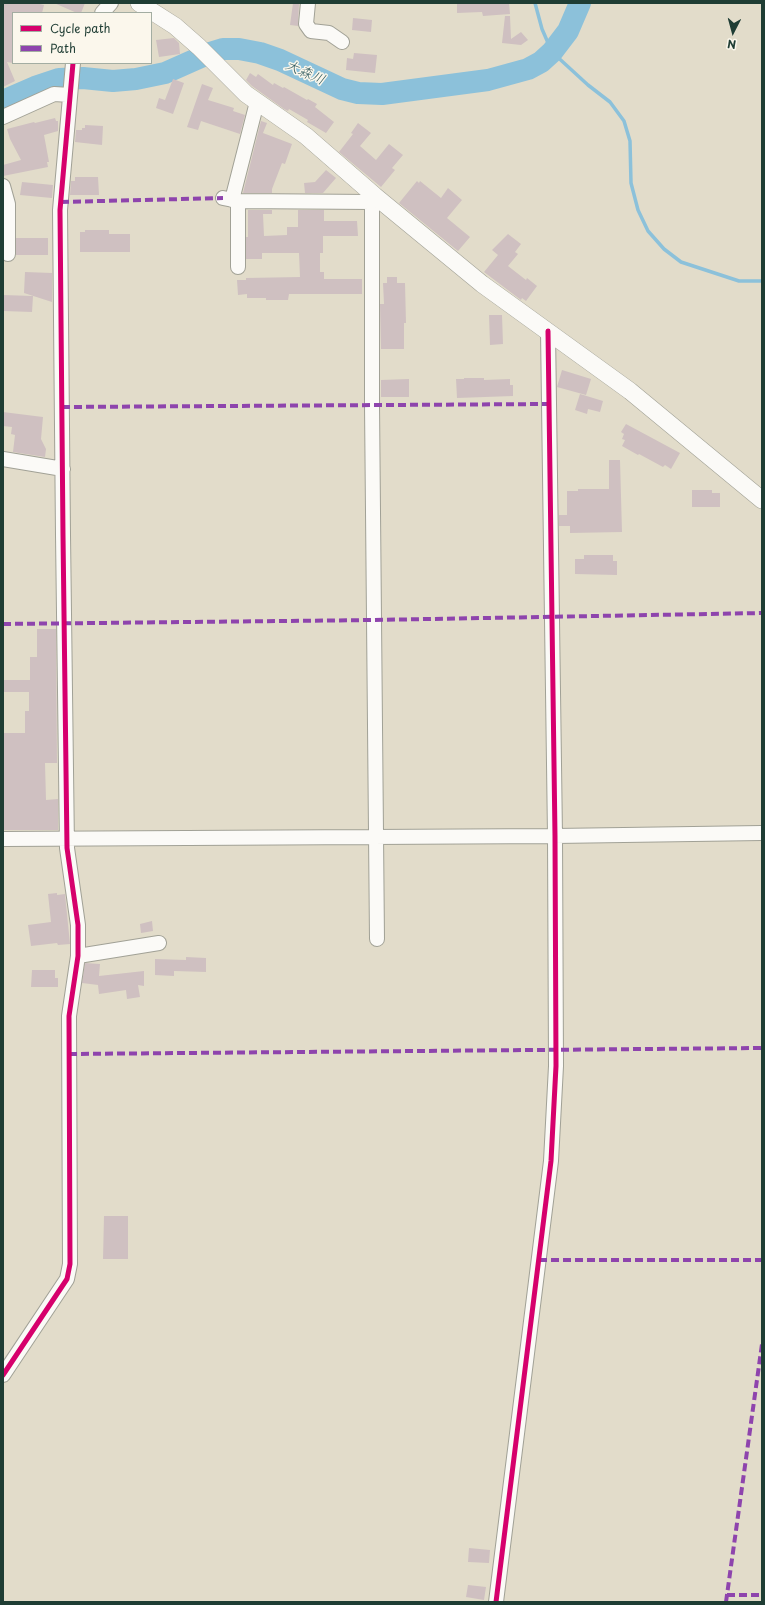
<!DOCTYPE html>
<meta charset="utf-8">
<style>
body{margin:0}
#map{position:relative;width:765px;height:1605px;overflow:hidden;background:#e2dcca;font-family:"Playpen Sans",sans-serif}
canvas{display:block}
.frame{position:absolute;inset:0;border:4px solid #1f3d34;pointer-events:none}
.legend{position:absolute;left:12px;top:12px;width:140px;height:52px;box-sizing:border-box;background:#fbf7ec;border:1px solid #a3ada2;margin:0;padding:5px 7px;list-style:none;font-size:12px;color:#1f3d34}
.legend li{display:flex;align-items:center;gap:8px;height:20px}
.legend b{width:20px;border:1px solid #a3ada2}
.north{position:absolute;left:713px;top:12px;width:40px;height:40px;-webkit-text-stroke:3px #fbf7ec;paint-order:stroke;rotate:186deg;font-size:11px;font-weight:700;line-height:16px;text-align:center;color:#1f3d34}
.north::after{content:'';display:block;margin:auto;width:14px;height:18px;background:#1f3d34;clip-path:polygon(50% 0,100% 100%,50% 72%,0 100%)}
</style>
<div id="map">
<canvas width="765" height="1605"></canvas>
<div class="frame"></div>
<ul class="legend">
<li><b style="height:5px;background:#d6006c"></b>Cycle path</li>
<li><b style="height:5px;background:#8e44ad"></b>Path</li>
</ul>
<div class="north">N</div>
</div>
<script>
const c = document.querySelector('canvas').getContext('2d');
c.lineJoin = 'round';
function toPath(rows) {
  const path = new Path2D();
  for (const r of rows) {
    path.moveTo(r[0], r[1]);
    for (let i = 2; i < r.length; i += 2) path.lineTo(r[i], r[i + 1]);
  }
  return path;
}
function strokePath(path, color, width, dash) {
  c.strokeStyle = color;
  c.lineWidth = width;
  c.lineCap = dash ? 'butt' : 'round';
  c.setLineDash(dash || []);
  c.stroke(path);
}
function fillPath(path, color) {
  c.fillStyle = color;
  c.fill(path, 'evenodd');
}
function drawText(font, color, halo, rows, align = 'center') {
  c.font = font + ' "Playpen Sans","Klee One",sans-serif';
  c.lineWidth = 3;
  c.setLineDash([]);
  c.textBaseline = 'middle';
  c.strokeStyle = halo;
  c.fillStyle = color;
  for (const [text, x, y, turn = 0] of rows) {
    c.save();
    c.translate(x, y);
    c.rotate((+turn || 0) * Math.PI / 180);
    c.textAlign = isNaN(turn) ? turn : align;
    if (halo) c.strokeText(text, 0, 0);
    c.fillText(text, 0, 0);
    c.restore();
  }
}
strokePath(toPath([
 [535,3,542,29,552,52,588,85,610,102,624,121,630,141,631,183,638,210,648,231,664,249,681,262,739,281,762,281]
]), '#8cc1da', 3.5);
strokePath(toPath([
 [3,101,35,87,59,79,83,78,113,81,136,79,165,73,210,53,223,49,239,49,260,53,280,60,342,89,358,93,382,94,488,80,528,69,541,62,552,52,568,31,580,3]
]), '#8cc1da', 22);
fillPath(toPath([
 [3,3,36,3,44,5,42,13,13,13,13,63,7,62,15,81,3,87],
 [54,3,85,3,81,13,77,13],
 [293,3,299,3,298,26,290,25],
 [457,3,509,3,510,14,483,16,482,12,457,13],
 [505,16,510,16,511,39,521,32,528,40,521,45,502,43],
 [353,18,372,20,371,32,352,30],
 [174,38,179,43,180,54,159,57,156,40],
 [354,53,377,55,375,73,346,70,347,58,353,59],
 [250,73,256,77,258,74,273,85,274,83,283,88,284,87,307,100,308,99,317,104,315,107,334,122,326,133,307,122,308,120,289,109,288,111,284,109,252,86,246,80],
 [173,79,184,83,173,114,156,108,159,98,165,100],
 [202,84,213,88,208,100,234,108,233,111,245,115,240,134,201,121,198,130,187,127],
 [55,118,56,121,58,121,58,131,44,135,49,162,47,162,48,167,3,176,3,165,21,160,10,139,7,129,34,122,35,123],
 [261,121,267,123,263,133,292,144,285,164,282,163,272,189,272,193,243,193],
 [358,123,371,133,360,146,376,160,389,144,403,155,392,168,395,170,381,187,339,152,353,134,351,133],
 [85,125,103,126,102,145,75,142,76,130,82,130,82,128,85,128],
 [326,170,336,178,323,193,305,193,304,183,315,182],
 [75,177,98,177,99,195,70,195,71,181,75,181],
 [417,181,419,183,420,181,441,198,448,188,462,200,447,218,470,237,458,251,399,203],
 [22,182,53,185,52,198,20,195],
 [248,210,272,210,272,214,263,214,264,236,287,235,287,227,298,227,298,210,324,210,324,221,357,221,358,236,323,236,323,253,320,253,320,272,324,272,324,279,362,279,362,294,289,294,288,300,266,300,266,298,247,298,247,294,238,295,237,280,246,280,246,278,300,277,299,253,262,253,262,259,246,259,246,237,248,237],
 [85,230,109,230,109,234,130,234,130,252,80,252,80,232,85,232],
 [508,234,521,244,515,252,518,254,508,266,526,280,527,278,537,286,526,301,522,298,521,300,484,272,498,255,492,250],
 [16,238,48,238,48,255,16,255],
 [25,272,52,273,52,302,24,293],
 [387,277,397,277,397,283,405,283,406,323,404,323,404,349,381,349,380,304,384,304,383,283,387,283],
 [3,295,33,296,32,312,3,311],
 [489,315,502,315,503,344,490,345],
 [562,370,591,379,586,395,557,387],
 [464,378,484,378,484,380,510,379,510,385,513,385,513,396,457,398,456,379,464,379],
 [409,379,409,397,381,397,381,380],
 [580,394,603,401,600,412,588,409,587,414,575,410],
 [3,412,43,417,41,439,46,449,45,457,13,452,15,435,11,434,12,427,3,426],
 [626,424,680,453,671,469,665,465,663,467,639,454,638,455,622,446,625,440,622,439,624,434,621,432],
 [609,460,620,460,622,532,570,533,570,526,559,526,559,515,567,515,567,491,578,491,578,489,609,489],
 [692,490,712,490,712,493,720,493,720,507,692,507],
 [584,555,613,555,613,561,617,561,617,575,575,574,575,559,584,559],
 [37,629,56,629,57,763,45,763,46,800,58,799,58,830,3,830,3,733,25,733,25,711,29,711,29,692,3,692,3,680,30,680,30,657,37,657],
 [57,893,57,895,65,894,70,944,58,945,57,943,31,946,28,925,51,922,48,894],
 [152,921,153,931,141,933,140,924],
 [186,957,206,958,206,972,174,971,174,976,155,975,155,959,186,960],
 [85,963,100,964,99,976,144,971,144,986,138,985,140,997,127,999,126,990,99,994,98,985,82,983],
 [32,970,55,970,55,978,58,978,58,987,31,987],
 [104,1216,128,1216,128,1259,103,1259],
 [469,1548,490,1550,489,1563,468,1562],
 [468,1585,486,1587,484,1600,466,1597]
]), '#cfc0c1');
const minor = toPath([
 [308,3,306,24,311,31,329,33,342,42],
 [102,13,111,3],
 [3,117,54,94,70,95],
 [3,186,8,204,8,254],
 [375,196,372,202,372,405,377,939],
 [223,198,238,201,372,202],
 [232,200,257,102],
 [238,201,238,267],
 [3,459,63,469],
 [3,839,555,836,762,833],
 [78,956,159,943],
 [3,1375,67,1279,70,1264,69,1016,78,956,78,925,67,848,63,535,60,210,73,63],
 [496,1602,551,1161,556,1066,555,836,548,331]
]);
const tertiary = toPath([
 [139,3,175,26,199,47,246,94,306,136,375,196,482,284,630,391,762,500]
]);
strokePath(minor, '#a1a196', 16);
strokePath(tertiary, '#a1a196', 18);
strokePath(minor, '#fbfaf7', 14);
strokePath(tertiary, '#fbfaf7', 17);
strokePath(toPath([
 [61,202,223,198],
 [62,407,549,404],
 [3,624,374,620,762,613],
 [69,1054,762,1048],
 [539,1260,762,1260],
 [727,1595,762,1595],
 [726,1602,762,1344]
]), '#8e44ad', 4, [8, 4]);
strokePath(toPath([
 [3,1375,67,1279,70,1264,69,1016,78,956,78,925,67,848,63,535,60,210,73,63],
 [496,1602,551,1161,556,1066,555,836,548,331]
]), '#d6006c', 5);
drawText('italic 14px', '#315b5f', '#fbf7ec', [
 ["大森川",305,73,24]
]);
</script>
